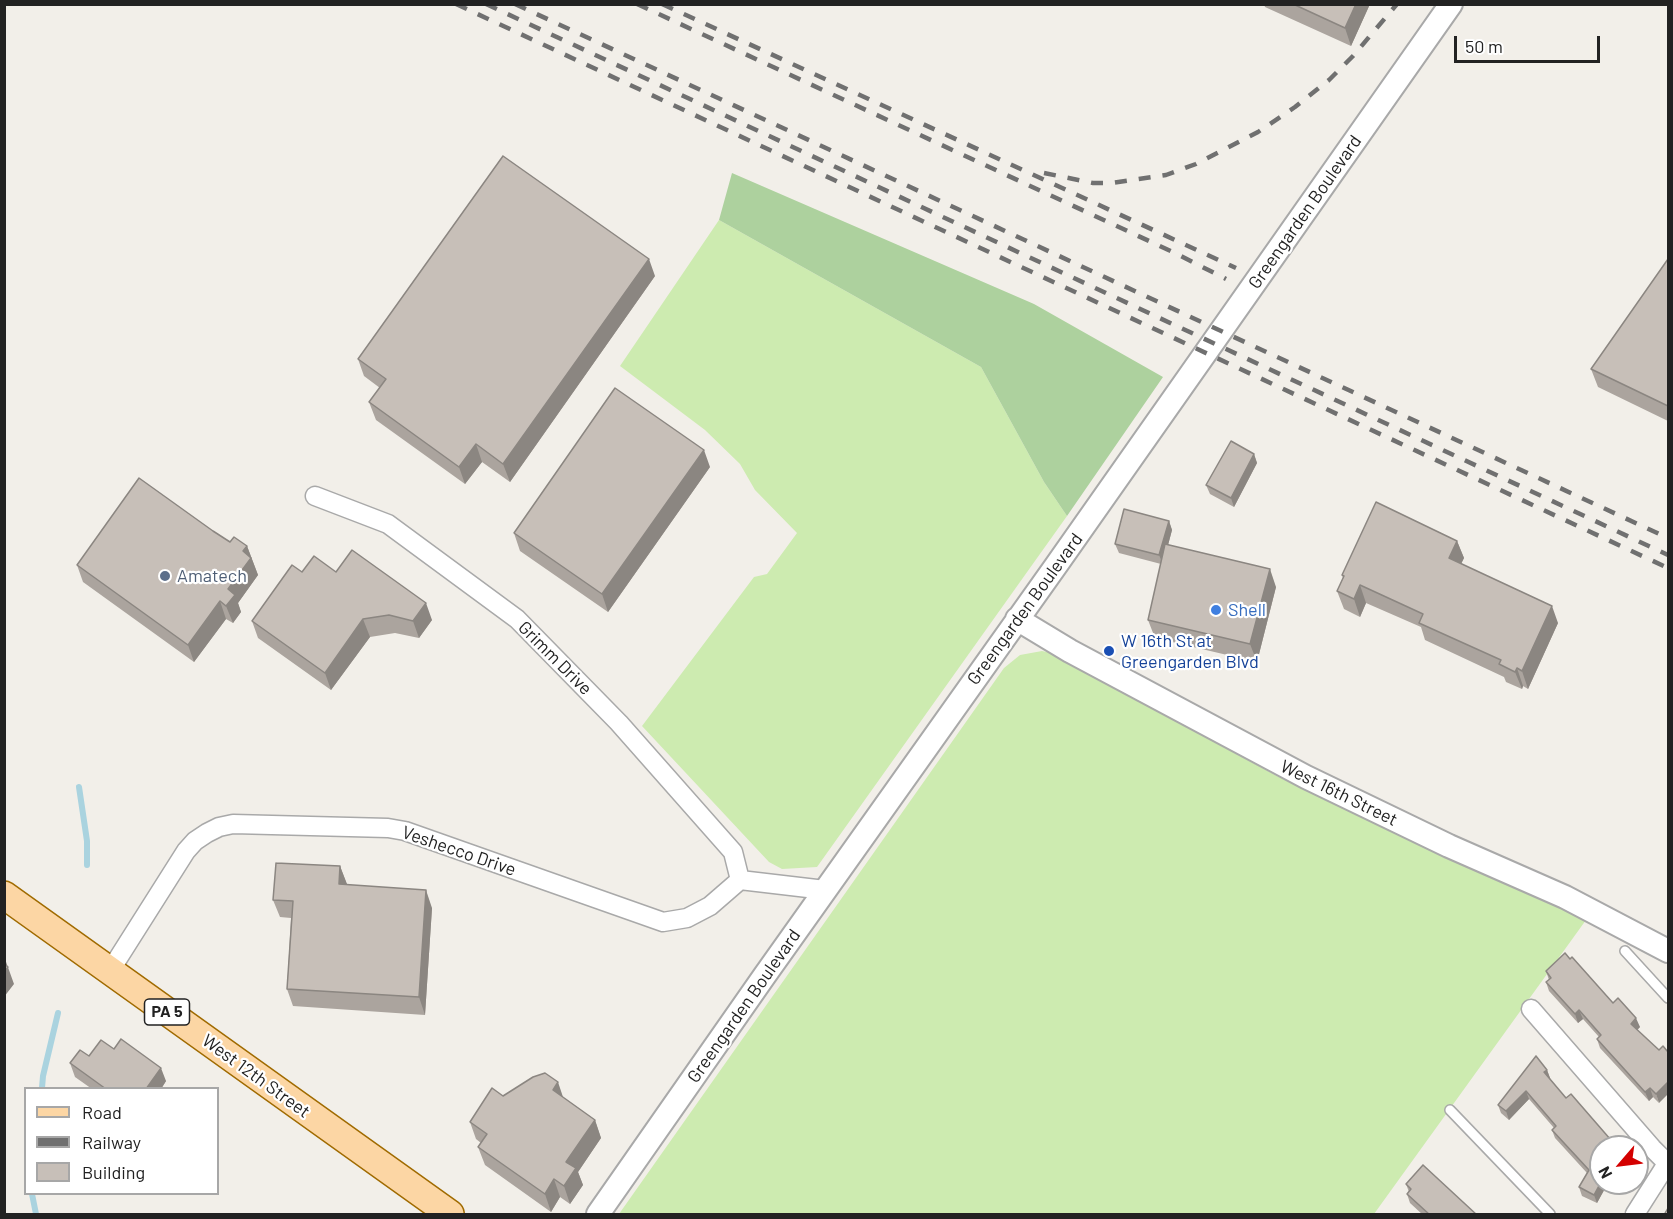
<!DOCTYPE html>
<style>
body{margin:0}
#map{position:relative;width:1673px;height:1219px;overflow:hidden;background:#f2efe9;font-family:Barlow,sans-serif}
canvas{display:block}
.frame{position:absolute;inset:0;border:6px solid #222;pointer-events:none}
.legend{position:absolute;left:24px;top:1087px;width:195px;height:108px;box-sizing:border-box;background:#fff;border:2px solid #a7a7a7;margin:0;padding:8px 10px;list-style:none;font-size:18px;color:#222}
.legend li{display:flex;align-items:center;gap:12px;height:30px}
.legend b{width:30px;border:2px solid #a7a7a7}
.north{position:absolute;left:1589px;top:1135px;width:60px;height:60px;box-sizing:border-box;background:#fff;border:2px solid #a7a7a7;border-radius:50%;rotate:242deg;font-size:16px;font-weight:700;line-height:24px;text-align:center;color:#222}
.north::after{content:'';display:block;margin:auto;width:21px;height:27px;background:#d40000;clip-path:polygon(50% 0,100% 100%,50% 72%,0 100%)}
.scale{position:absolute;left:1454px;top:36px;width:146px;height:27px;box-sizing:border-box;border:3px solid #222;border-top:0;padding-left:8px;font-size:18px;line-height:21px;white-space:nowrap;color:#222;-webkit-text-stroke:4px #fff;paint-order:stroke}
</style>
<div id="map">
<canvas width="1673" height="1219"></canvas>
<div class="frame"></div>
<ul class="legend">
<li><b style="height:8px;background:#fcd6a4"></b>Road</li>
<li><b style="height:8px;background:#707070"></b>Railway</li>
<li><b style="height:16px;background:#c7bfb8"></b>Building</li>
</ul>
<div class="north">N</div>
<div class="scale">50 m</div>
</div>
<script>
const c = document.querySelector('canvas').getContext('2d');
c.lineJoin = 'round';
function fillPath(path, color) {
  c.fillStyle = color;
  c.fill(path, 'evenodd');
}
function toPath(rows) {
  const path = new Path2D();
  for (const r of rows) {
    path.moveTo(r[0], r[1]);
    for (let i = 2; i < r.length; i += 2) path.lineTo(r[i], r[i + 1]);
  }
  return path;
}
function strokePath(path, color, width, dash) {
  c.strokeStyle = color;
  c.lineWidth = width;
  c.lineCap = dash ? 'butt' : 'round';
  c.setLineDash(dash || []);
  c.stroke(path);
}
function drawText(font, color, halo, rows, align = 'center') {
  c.font = font + ' Barlow,sans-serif';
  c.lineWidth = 4.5;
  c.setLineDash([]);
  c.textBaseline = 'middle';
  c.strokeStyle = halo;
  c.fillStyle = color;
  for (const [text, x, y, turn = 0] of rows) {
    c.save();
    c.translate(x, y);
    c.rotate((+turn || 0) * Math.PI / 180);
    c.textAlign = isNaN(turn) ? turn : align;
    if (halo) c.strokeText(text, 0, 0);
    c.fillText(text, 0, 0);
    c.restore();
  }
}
fillPath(toPath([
 [719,220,981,367,1044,482,1067,516,817,867,782,869,769,862,642,726,754,577,767,574,797,533,755,490,740,464,705,430,620,366],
 [1042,651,1051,653,1071,663,1275,775,1418,844,1542,897,1586,920,1374,1214,619,1214,1004,668,1020,655]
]), '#cdebb0');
fillPath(toPath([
 [732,173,1034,304,1163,377,1067,516,1044,482,981,367,719,220]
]), '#add19e');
strokePath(toPath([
 [79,787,87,841,87,865],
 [42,1088,43,1076,58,1013],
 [32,1194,36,1214]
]), '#aad3df', 6);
const service = toPath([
 [1625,951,1668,998],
 [1450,1110,1550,1214]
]);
const minor = toPath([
 [315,496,388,524,517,619,619,723,733,852,740,880],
 [110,971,186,851,195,841,207,833,219,827,233,824,388,828,405,831,663,922,687,918,710,906,740,880,825,890],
 [1531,1009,1652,1148,1668,1164],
 [1635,1214,1668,1162]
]);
const tertiary = toPath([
 [1017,619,1070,651,1306,777,1449,846,1565,897,1668,951],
 [598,1214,765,975,1055,567,1451,4]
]);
const primary = toPath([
 [4,895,450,1214]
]);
strokePath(service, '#a9a9a9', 12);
strokePath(minor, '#a9a9a9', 21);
strokePath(tertiary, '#a9a9a9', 26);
strokePath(primary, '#a06b00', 30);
strokePath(service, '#fff', 9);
strokePath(minor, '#fff', 18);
strokePath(tertiary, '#fff', 22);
strokePath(primary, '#fcd6a4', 27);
strokePath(toPath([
 [456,4,1668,568],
 [486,4,1668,555],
 [515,4,1668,538],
 [637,4,1175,253,1226,279],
 [662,4,1236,268],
 [1044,173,1093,183,1112,183,1166,175,1196,164,1258,132,1295,107,1329,80,1353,56,1397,4]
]), '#707070', 4.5, [12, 12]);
fillPath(toPath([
 [1264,4,1370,4,1351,46,1265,7],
 [1668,259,1668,421,1598,387,1591,369],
 [655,276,510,482,482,462,465,484,376,420,369,402,380,388,364,376,358,359],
 [1254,454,1257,463,1234,507,1210,494,1206,485],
 [710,467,608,612,520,551,514,533],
 [1169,521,1172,530,1168,545,1276,587,1257,662,1155,638,1148,620,1161,564,1119,553,1115,544],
 [213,531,230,542,247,546,258,575,238,603,241,612,233,623,226,619,194,662,83,582,77,565],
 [1457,541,1464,558,1461,563,1558,623,1528,689,1523,686,1522,689,1506,682,1504,677,1425,640,1421,627,1366,603,1360,617,1344,609,1337,591,1343,578,1342,575],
 [302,572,336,572,432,620,419,638,395,633,370,637,331,690,258,638,252,621],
 [340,866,347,885,432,908,425,1015,293,1006,287,989,291,918,280,917,273,900],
 [1546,971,1613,1003,1640,1027,1637,1030,1659,1103,1653,1097,1649,1101,1600,1048,1597,1039,1599,1037,1583,1019,1578,1023,1549,991,1546,982,1549,980],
 [114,1049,166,1081,161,1089,92,1089,75,1077,70,1063,89,1056],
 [1547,1070,1550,1078,1601,1183,1608,1183,1597,1203,1582,1196,1579,1187,1587,1173,1555,1138,1552,1130,1554,1128,1529,1099,1509,1120,1501,1113,1498,1105],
 [503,1096,563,1097,595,1120,601,1138,578,1172,583,1185,570,1204,560,1197,551,1212,485,1165,478,1147,481,1143,476,1139,470,1122],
 [1406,1184,1477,1215,1423,1215,1410,1203,1407,1194,1409,1192]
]), '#aba49e');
fillPath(toPath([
 [1356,4,1370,4,1351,46,1345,28],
 [649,259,655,276,510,482,503,464],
 [476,444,482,462,465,484,459,467],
 [704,450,710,467,608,612,602,594],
 [1254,454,1257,463,1234,507,1231,498],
 [1169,521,1172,530,1163,564,1159,555],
 [1457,541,1464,558,1456,575,1449,558],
 [247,546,258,575,238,603,241,612,233,623,226,606,228,589,243,551],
 [1270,569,1276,587,1257,662,1250,644],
 [1360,585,1366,603,1360,617,1354,599],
 [220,601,226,619,194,662,188,645],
 [426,603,432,620,419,638,413,621],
 [1552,606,1558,623,1528,689,1522,671],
 [363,619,370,637,331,690,325,673],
 [1517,668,1523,686,1522,689,1515,672],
 [340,866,347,884,346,902,339,884],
 [426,890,432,908,425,1015,419,997],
 [5,959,14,984,4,997,4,969],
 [1579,1010,1583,1019,1578,1023,1575,1014],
 [1636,1018,1640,1027,1634,1033,1631,1024],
 [161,1068,166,1081,161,1089,146,1089],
 [1547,1070,1550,1078,1547,1080,1544,1072],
 [558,1082,564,1100,553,1090],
 [1668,1082,1668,1094,1659,1103,1656,1094],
 [1650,1088,1653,1097,1649,1101,1645,1092],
 [1526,1091,1529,1099,1509,1120,1506,1111],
 [595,1120,601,1138,578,1172,583,1185,570,1204,564,1186,566,1162],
 [554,1179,560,1197,551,1212,545,1194],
 [1601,1182,1601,1183,1608,1183,1597,1203,1594,1195]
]), '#8b8681');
const building = toPath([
 [1293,4,1356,4,1345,28,1293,4],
 [503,156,649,259,503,464,476,444,459,467,369,402,386,379,358,359,503,156],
 [1668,259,1668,406,1591,369,1668,259],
 [615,388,704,450,602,594,514,533,615,388],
 [1231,441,1254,454,1231,498,1206,485,1231,441],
 [139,478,213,531,230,542,234,537,247,546,243,551,251,558,228,589,235,595,226,606,220,601,188,645,77,565,139,478],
 [1376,502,1457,541,1449,558,1552,606,1522,671,1517,668,1515,672,1499,664,1501,660,1419,623,1423,614,1360,585,1354,599,1337,591,1344,576,1342,575,1376,502],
 [1124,509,1169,521,1159,555,1115,544,1124,509],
 [1165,544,1270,569,1250,644,1148,620,1165,544],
 [352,550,426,603,413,621,389,615,363,619,325,673,252,621,292,565,302,572,314,556,336,572,352,550],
 [276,863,340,866,339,884,426,890,419,997,287,989,293,901,273,900,276,863],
 [1565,953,1570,959,1572,957,1613,1003,1618,998,1636,1018,1631,1024,1659,1050,1663,1046,1668,1052,1668,1082,1656,1094,1650,1088,1645,1092,1597,1039,1601,1035,1579,1010,1575,1014,1546,982,1551,978,1546,971,1565,953],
 [4,964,8,967,4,972,4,964],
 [121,1039,161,1068,146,1089,106,1089,70,1063,80,1050,89,1056,101,1040,114,1049,121,1039],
 [1536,1056,1547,1070,1544,1072,1566,1098,1571,1094,1617,1147,1601,1147,1601,1182,1594,1195,1579,1187,1589,1170,1552,1130,1556,1126,1526,1091,1506,1111,1498,1105,1536,1056],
 [545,1073,558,1082,553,1090,595,1120,566,1162,576,1168,564,1186,554,1179,545,1194,478,1147,487,1134,470,1122,492,1088,503,1096,533,1077,545,1073],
 [1423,1165,1477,1215,1430,1215,1407,1194,1411,1189,1406,1184,1423,1165],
 [1668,1208,1668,1215,1664,1215,1668,1208]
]);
fillPath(building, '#c7bfb8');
strokePath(building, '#8b8681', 1.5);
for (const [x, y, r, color] of [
 [165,576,6,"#5c6f8a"],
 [1216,610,6,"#3f7fe0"],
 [1109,651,6,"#1a4fb4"]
]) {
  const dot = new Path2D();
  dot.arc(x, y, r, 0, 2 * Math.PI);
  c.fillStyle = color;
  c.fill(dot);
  strokePath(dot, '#fff', 2);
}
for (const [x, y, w] of [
 [167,1012,45]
]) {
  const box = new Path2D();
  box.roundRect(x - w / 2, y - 13, w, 26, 4.5);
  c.fillStyle = '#fff';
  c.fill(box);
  strokePath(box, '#222', 1.5);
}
drawText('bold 16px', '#222', null, [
 ["PA 5",167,1012]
]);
drawText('18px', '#222', '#fff', [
 ["Greengarden Boulevard",1305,212,-55],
 ["Greengarden Boulevard",1025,609,-54],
 ["Grimm Drive",555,658,45],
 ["West 16th Street",1339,793,26],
 ["Veshecco Drive",459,851,19],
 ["Greengarden Boulevard",744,1006,-55],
 ["West 12th Street",256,1076,36]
]);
drawText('18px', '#4e5e75', '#fff', [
 ["Amatech",177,576]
], 'left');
drawText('18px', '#366cbe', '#fff', [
 ["Shell",1228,610]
], 'left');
drawText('18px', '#164399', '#fff', [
 ["W 16th St at",1121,641],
 ["Greengarden Blvd",1121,662]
], 'left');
</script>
